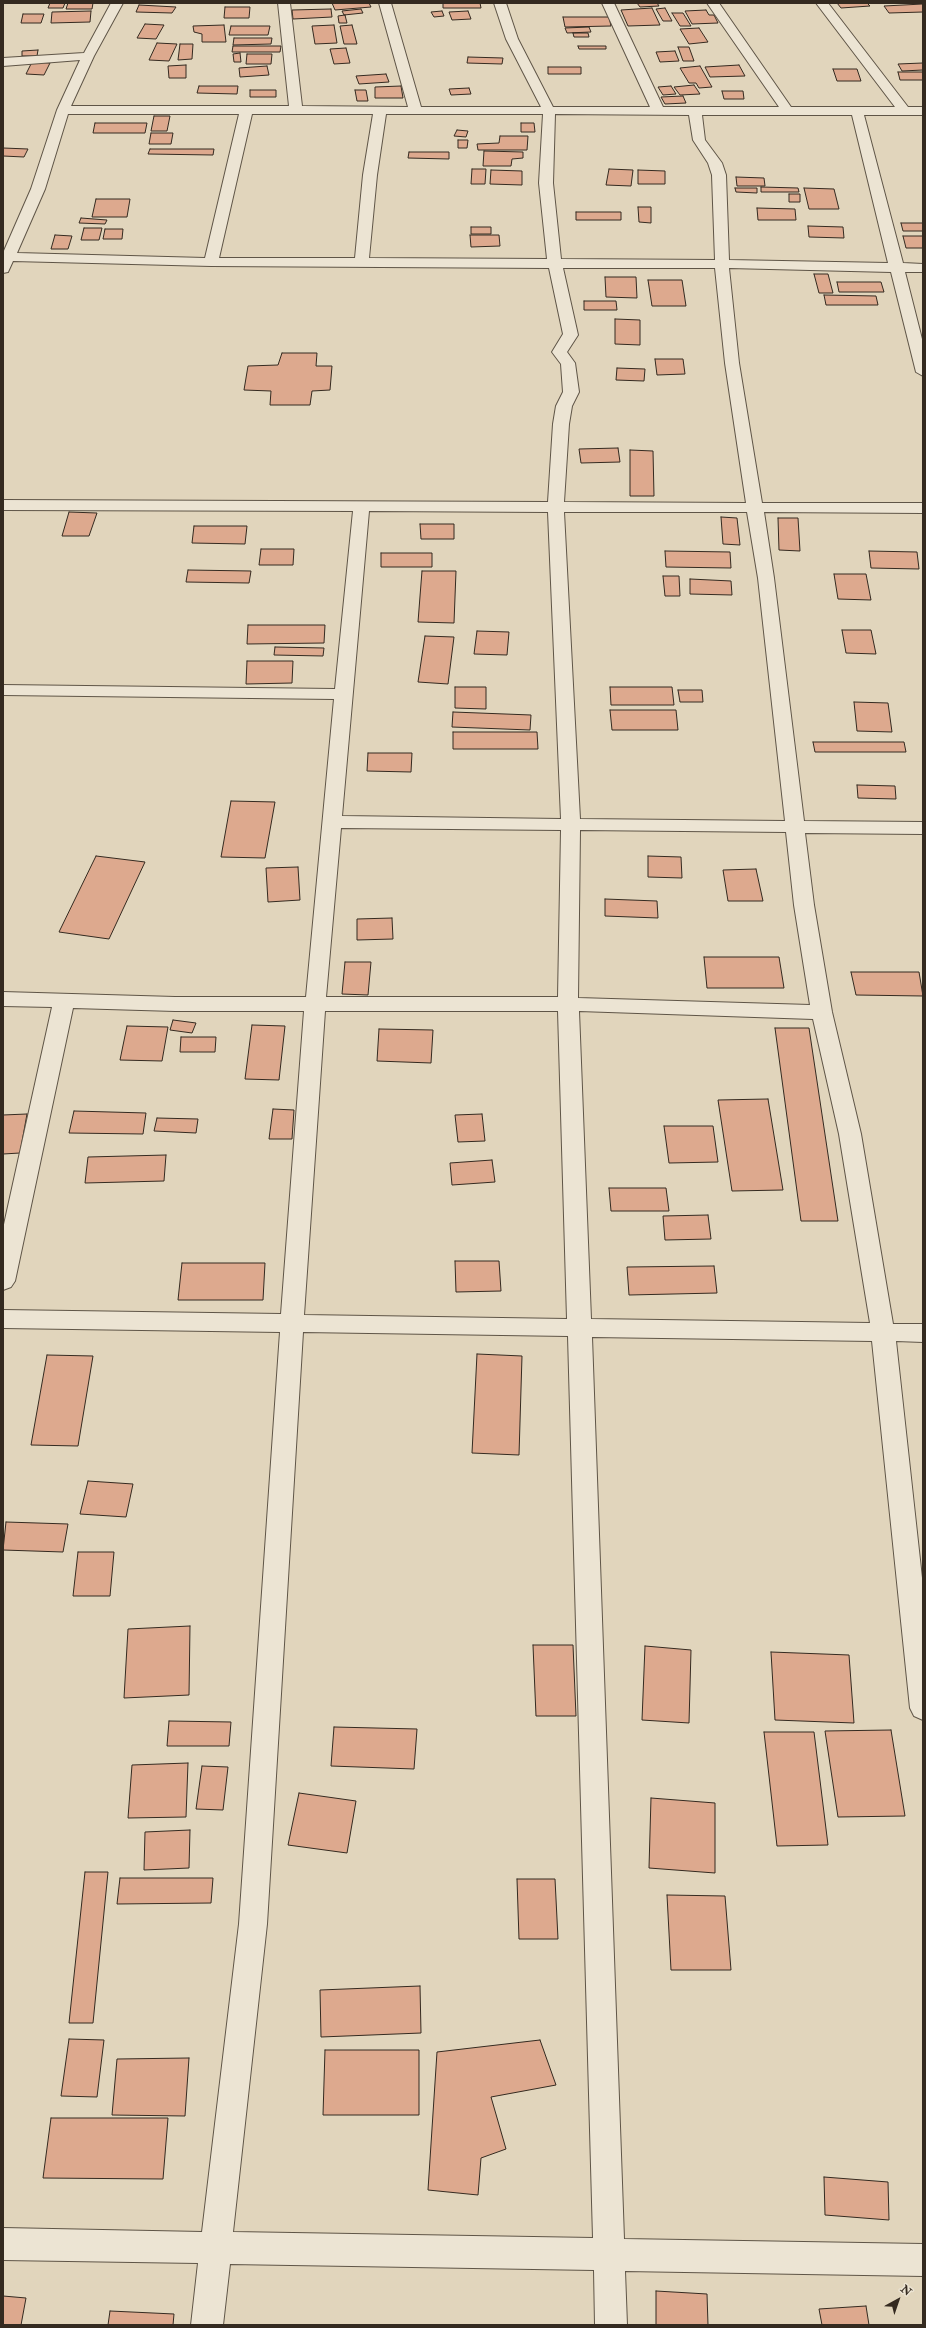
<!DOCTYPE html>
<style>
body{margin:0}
#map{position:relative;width:926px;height:2328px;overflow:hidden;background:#e1d5bc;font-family:"IM FELL Double Pica",serif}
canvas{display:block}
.frame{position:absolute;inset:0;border:4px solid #342a20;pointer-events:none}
.north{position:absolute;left:878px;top:2280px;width:40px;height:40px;-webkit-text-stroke:3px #ece4d3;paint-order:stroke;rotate:40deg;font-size:11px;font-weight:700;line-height:16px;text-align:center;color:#342a20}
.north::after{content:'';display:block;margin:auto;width:14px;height:18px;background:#342a20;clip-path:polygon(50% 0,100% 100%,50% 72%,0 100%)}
</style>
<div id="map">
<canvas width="926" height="2328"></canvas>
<div class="frame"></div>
<div class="north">N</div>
</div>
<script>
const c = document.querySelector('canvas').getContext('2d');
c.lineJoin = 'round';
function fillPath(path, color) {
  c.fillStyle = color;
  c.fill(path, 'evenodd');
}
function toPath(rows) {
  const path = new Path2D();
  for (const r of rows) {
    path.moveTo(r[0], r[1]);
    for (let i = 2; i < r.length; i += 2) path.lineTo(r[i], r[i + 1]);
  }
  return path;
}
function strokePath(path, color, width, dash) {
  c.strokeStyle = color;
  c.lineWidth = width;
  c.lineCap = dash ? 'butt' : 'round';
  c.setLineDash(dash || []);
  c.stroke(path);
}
const building = toPath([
 [50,3,65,3,63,8,48,8,50,3],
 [68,3,93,3,92,9,66,9,68,3],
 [332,3,369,3,371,7,335,10,332,3],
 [443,3,480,3,481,8,443,8,443,3],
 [637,3,657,3,659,6,640,7,637,3],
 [837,3,867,3,870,6,841,8,837,3],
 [923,4,923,12,889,13,884,6,923,4],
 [139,5,176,7,172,13,136,12,139,5],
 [225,7,250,7,249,18,224,18,225,7],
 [652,8,660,25,628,26,621,10,652,8],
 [665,8,672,21,663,21,656,9,665,8],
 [331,9,332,17,293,19,292,10,331,9],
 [361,9,363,13,344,15,342,11,361,9],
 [706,10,709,15,714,15,718,23,692,24,685,11,706,10],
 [91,11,90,22,51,23,52,12,91,11],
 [442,11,444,16,434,17,431,12,442,11],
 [468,11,471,19,452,20,449,12,468,11],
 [672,13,683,13,691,26,680,26,672,13],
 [23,14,44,14,41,23,21,23,23,14],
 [345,15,347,23,339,23,338,16,345,15],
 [563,17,609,17,611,26,565,27,563,17],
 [145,24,164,25,156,39,137,38,145,24],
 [224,25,226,42,202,42,202,34,194,32,193,26,224,25],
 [334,25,337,43,315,44,312,26,334,25],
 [352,25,357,44,344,44,340,26,352,25],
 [231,26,270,26,268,35,229,35,231,26],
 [589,27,591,32,567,33,565,28,589,27],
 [699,28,708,42,689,44,680,29,699,28],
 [573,33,588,33,589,37,574,37,573,33],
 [234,38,272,38,271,44,233,45,234,38],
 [157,43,177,44,169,61,149,60,157,43],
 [180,44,193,44,192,59,178,60,180,44],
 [233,46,281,46,280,52,232,52,233,46],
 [578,46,606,46,606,49,579,49,578,46],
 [678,47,689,47,694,61,683,61,678,47],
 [346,48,350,63,334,64,330,49,346,48],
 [38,50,37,56,22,56,22,51,38,50],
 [675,51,679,61,660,62,656,52,675,51],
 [240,53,241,62,234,62,233,54,240,53],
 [247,54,272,54,271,64,246,64,247,54],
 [468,57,503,58,502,64,467,63,468,57],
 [32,62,50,63,44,75,26,74,32,62],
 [923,63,923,70,902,71,898,64,923,63],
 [186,65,186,78,169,78,168,66,186,65],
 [739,65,745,76,710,77,705,67,739,65],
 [267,66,269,75,240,77,239,68,267,66],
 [700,66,712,87,699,88,696,83,689,83,680,68,700,66],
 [548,67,581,67,581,74,548,74,548,67],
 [833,69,857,69,861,81,837,81,833,69],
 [898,72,923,72,923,80,900,80,898,72],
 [386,74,389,82,359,84,356,76,386,74],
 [694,85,700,94,680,95,674,87,694,85],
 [199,86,238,86,237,94,197,93,199,86],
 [401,86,403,98,375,98,375,87,401,86],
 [671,86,676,94,663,95,658,87,671,86],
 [469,88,471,94,451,95,449,89,469,88],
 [250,90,276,90,276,97,250,97,250,90],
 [355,90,366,90,368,101,357,101,355,90],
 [722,91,743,91,744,99,724,99,722,91],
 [683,96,686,103,665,104,661,97,683,96],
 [154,116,170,116,167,131,151,131,154,116],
 [95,123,147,123,145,133,93,133,95,123],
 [521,123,534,123,535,132,521,132,521,123],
 [457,130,468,131,466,137,454,136,457,130],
 [151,133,173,133,171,144,149,144,151,133],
 [500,136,528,136,527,150,478,150,477,144,499,143,500,136],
 [458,140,468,140,467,148,458,148,458,140],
 [3,148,28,149,24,157,3,156,3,148],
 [150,149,214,149,213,155,148,154,150,149],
 [484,151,523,152,523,158,512,159,511,166,483,166,484,151],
 [409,152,449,152,449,159,408,158,409,152],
 [472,169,486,169,485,184,471,184,472,169],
 [609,169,633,170,631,186,606,185,609,169],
 [491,170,522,171,522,185,490,184,491,170],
 [638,170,665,171,665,184,638,184,638,170],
 [736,177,764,178,765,186,737,186,736,177],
 [761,187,798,188,799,192,761,192,761,187],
 [735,188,757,188,757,193,736,192,735,188],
 [804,188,834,189,839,209,809,209,804,188],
 [789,194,800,194,800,202,789,202,789,194],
 [96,199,130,199,127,217,92,217,96,199],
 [638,207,651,207,651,223,639,222,638,207],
 [757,208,795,209,796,220,758,220,757,208],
 [576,212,621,212,621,220,576,220,576,212],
 [81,218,107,220,105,224,79,223,81,218],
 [901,223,923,223,923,231,903,231,901,223],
 [808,226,843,227,844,238,809,237,808,226],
 [471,227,491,227,491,234,471,234,471,227],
 [84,228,102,228,99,240,81,240,84,228],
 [105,229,123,229,122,239,103,239,105,229],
 [55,235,72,236,68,249,51,249,55,235],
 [470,235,499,235,500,246,471,247,470,235],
 [903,236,923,236,923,248,906,248,903,236],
 [814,274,828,274,833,293,819,293,814,274],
 [605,277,636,277,637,298,606,297,605,277],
 [648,280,682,280,686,306,652,306,648,280],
 [837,282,881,282,884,292,839,292,837,282],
 [824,295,876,296,878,305,826,305,824,295],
 [584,301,616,301,617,310,584,310,584,301],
 [615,319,640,320,640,345,615,344,615,319],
 [282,353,317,353,316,366,332,366,330,390,312,391,310,405,270,405,271,391,244,390,248,366,278,365,282,353],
 [655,359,683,359,685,374,657,375,655,359],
 [617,368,645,369,644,381,616,380,617,368],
 [618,448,620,462,581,463,579,449,618,448],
 [630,450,653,451,654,496,630,496,630,450],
 [69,512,97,513,89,536,62,536,69,512],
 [721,517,737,518,740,545,723,544,721,517],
 [778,518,798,518,800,551,779,550,778,518],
 [420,524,454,524,454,539,421,539,420,524],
 [194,526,247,526,245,544,192,543,194,526],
 [261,549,294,549,293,565,259,565,261,549],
 [665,551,730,552,731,568,666,567,665,551],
 [869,551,917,552,919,569,871,568,869,551],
 [381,553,432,553,432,567,381,567,381,553],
 [188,570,251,571,249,583,186,582,188,570],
 [422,571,456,571,454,623,418,622,422,571],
 [834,574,866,574,871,600,838,599,834,574],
 [663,576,679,576,680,596,665,596,663,576],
 [690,579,731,581,732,595,690,594,690,579],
 [248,625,325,625,324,643,247,644,248,625],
 [842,630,871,630,876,654,846,653,842,630],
 [477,631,509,632,507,655,474,654,477,631],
 [425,636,454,637,448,684,418,682,425,636],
 [275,647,324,648,323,656,274,655,275,647],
 [247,661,293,661,292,683,246,684,247,661],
 [455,687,486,687,486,709,455,708,455,687],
 [610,687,672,687,674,705,611,705,610,687],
 [678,690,702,690,703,702,680,702,678,690],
 [854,702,888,703,892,732,857,731,854,702],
 [610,710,676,710,678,730,612,730,610,710],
 [453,712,531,715,530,730,452,727,453,712],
 [453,732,537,732,538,749,453,749,453,732],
 [813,742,904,742,906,752,815,752,813,742],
 [368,753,412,753,411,772,367,771,368,753],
 [857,785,895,786,896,799,858,798,857,785],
 [231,801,275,802,265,858,221,857,231,801],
 [96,856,145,862,109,939,59,932,96,856],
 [648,856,681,857,682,878,648,877,648,856],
 [298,867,300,900,268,902,266,868,298,867],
 [756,869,763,901,728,901,723,870,756,869],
 [605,899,657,901,658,918,605,916,605,899],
 [392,918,393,939,357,940,357,919,392,918],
 [704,957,779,957,784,988,707,988,704,957],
 [345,962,371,962,368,995,342,994,345,962],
 [851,972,919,972,923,996,856,995,851,972],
 [173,1020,196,1023,192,1033,170,1030,173,1020],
 [252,1025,285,1026,279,1080,245,1079,252,1025],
 [127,1026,168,1027,162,1061,120,1060,127,1026],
 [775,1028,809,1028,838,1221,801,1221,775,1028],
 [379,1029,433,1030,431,1063,377,1061,379,1029],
 [181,1037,216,1037,215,1052,180,1052,181,1037],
 [768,1099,783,1190,732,1191,718,1100,768,1099],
 [273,1109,294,1110,292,1139,269,1139,273,1109],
 [74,1111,146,1113,143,1134,69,1133,74,1111],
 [27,1114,20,1153,3,1154,3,1115,27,1114],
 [482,1114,485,1141,458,1142,455,1115,482,1114],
 [157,1118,198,1119,196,1133,154,1131,157,1118],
 [664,1126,713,1126,718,1162,669,1163,664,1126],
 [166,1155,164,1181,85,1183,88,1157,166,1155],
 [492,1160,495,1182,452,1185,450,1163,492,1160],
 [609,1188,666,1188,669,1211,611,1211,609,1188],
 [708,1215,711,1239,665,1240,663,1216,708,1215],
 [455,1261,499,1261,501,1291,456,1292,455,1261],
 [182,1263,265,1263,263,1300,178,1300,182,1263],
 [714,1266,717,1293,629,1295,627,1267,714,1266],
 [477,1354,522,1356,519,1455,472,1453,477,1354],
 [47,1355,93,1356,78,1446,31,1445,47,1355],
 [88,1481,133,1484,126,1517,80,1514,88,1481],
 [6,1522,68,1524,63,1552,3,1550,6,1522],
 [78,1552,114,1552,110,1596,73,1596,78,1552],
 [190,1626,189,1695,124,1698,128,1629,190,1626],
 [533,1645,573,1645,576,1716,536,1716,533,1645],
 [645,1646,691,1650,689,1723,642,1720,645,1646],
 [771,1652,849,1655,854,1723,775,1720,771,1652],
 [169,1721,231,1722,229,1746,167,1746,169,1721],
 [334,1727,417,1729,414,1769,331,1766,334,1727],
 [891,1730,905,1816,838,1817,825,1731,891,1730],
 [764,1732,814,1732,828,1845,777,1846,764,1732],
 [188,1763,186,1817,128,1818,132,1765,188,1763],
 [202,1766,228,1767,223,1810,196,1809,202,1766],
 [299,1793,356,1801,347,1853,288,1845,299,1793],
 [651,1798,715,1803,715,1873,649,1868,651,1798],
 [190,1830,189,1868,144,1870,145,1832,190,1830],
 [85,1872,108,1872,93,2023,69,2023,85,1872],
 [120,1878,213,1878,211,1903,117,1904,120,1878],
 [517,1879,555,1879,558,1939,519,1939,517,1879],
 [667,1895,725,1896,731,1970,671,1970,667,1895],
 [420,1986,421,2033,321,2037,320,1990,420,1986],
 [69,2039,104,2040,97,2097,61,2096,69,2039],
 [540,2040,556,2085,491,2097,506,2149,481,2158,478,2195,428,2190,437,2052,540,2040],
 [325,2050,419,2050,419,2115,323,2115,325,2050],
 [189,2058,185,2116,112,2115,117,2059,189,2058],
 [51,2118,168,2118,163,2179,43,2178,51,2118],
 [824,2177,888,2182,889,2220,825,2215,824,2177],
 [656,2291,707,2294,708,2325,656,2325,656,2291],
 [3,2296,26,2298,21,2325,3,2325,3,2296],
 [866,2306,869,2325,822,2325,819,2309,866,2306],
 [110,2311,174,2314,173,2325,108,2325,110,2311]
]);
fillPath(building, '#dda98e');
strokePath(building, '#342a20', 1);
const minor = toPath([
 [111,3,123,3,94,56,71,106,289,106,278,3,290,3,302,106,408,107,379,3,391,3,421,107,541,107,506,39,494,3,506,3,518,39,553,107,650,107,602,3,614,3,663,107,779,107,707,3,719,3,791,107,895,107,816,3,828,3,908,107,923,107,923,115,864,115,903,263,923,264,923,272,905,272,923,343,923,376,916,372,891,272,729,268,739,363,762,503,923,503,923,513,764,512,774,578,804,821,923,822,923,834,805,833,814,905,832,1012,861,1134,893,1324,923,1324,923,1342,896,1341,923,1587,923,1720,914,1716,910,1708,872,1341,592,1337,624,2239,923,2244,923,2276,625,2271,627,2325,595,2325,594,2270,230,2264,223,2325,191,2325,198,2263,3,2260,3,2228,202,2232,239,1924,280,1332,3,1328,3,1310,281,1314,304,1011,175,1011,73,1008,15,1281,11,1287,3,1290,3,1229,52,1007,3,1006,3,992,175,997,306,997,334,699,3,695,3,685,335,689,353,511,3,510,3,500,548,502,553,424,556,406,563,392,561,364,552,352,563,334,549,268,211,266,13,261,8,272,3,273,3,253,31,189,57,110,80,60,3,66,3,58,84,53,111,3],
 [68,114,239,114,205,258,17,253,45,189,68,114],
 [252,114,373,114,363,175,355,258,219,258,252,114],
 [386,114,543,114,539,183,547,259,369,258,377,175,386,114],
 [555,114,689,115,693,140,708,163,712,175,715,260,561,259,553,183,555,114],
 [702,115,852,115,888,263,729,260,726,175,722,163,705,140,702,115],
 [563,268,715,268,725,363,746,503,564,502,569,424,572,406,579,392,575,363,567,352,578,335,563,268],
 [369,511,548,512,561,819,342,816,369,511],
 [564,512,747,512,758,578,785,821,580,819,564,512],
 [341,828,561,830,558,997,326,997,341,828],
 [580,830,786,832,794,905,810,1005,578,998,580,830],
 [325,1011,558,1011,567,1319,304,1315,325,1011],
 [579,1011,813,1019,839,1134,870,1323,591,1319,579,1011],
 [303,1332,568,1336,593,2238,233,2232,267,1924,303,1332]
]);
strokePath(minor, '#5f5547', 2);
fillPath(minor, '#ece4d3');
</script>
